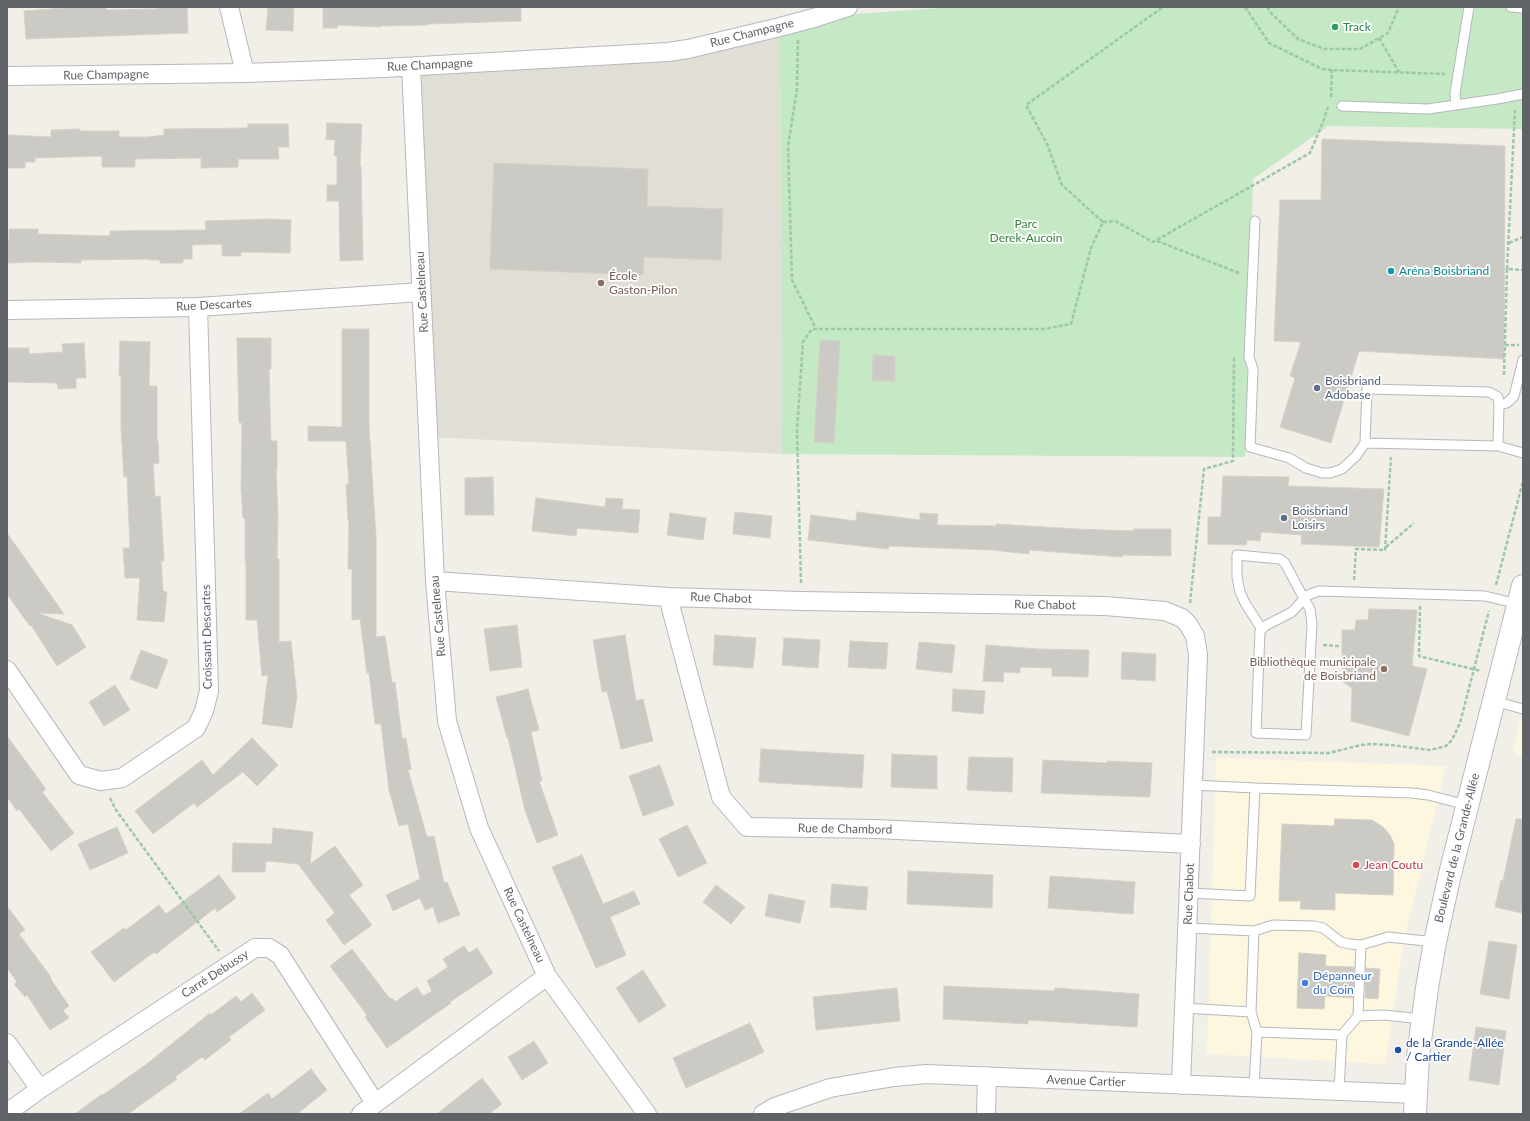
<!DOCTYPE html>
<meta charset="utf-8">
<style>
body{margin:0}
#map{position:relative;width:1530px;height:1121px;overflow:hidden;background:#f1efe8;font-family:Lato,sans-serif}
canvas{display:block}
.frame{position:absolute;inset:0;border:8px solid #5f6368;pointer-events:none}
</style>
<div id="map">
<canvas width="1530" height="1121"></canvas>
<div class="frame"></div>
</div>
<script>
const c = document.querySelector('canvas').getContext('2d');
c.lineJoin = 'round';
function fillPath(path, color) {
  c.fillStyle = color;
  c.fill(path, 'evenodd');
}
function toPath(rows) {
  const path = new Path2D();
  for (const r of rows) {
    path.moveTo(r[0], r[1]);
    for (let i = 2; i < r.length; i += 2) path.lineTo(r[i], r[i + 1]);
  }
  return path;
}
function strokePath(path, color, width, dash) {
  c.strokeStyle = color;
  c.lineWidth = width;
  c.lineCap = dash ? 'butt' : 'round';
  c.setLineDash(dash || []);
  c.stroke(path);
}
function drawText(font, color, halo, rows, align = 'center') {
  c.font = font + ' Lato,sans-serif';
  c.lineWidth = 3.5;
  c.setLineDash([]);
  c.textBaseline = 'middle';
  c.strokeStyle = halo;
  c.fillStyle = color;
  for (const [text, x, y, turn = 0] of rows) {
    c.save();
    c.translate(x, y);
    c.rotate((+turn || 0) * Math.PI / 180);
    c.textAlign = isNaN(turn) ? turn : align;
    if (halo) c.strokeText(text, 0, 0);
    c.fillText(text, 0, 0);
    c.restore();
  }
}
fillPath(toPath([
 [1523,709,1523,759,1513,750],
 [1216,758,1446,766,1404,940,1385,1064,1207,1054]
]), '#fef7e0');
fillPath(toPath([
 [780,27,782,454,428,437,411,67,668,52]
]), '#e1ded6');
fillPath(toPath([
 [941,7,1523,7,1523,129,1328,126,1253,179,1245,457,782,454,780,27,817,17,939,8]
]), '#c5e8c5');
const building = toPath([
 [106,7,106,10,158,9,158,7,187,7,188,33,26,39,24,11,66,8,106,7],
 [268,7,294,7,293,31,266,30,268,7],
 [323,7,521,7,521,21,428,24,428,25,381,26,381,27,337,25,337,28,323,28,323,7],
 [327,123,362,124,360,166,361,166,363,260,340,261,339,201,327,201,327,185,337,185,337,156,334,156,335,140,326,139,327,123],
 [248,124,288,124,289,147,278,147,279,159,238,159,238,167,201,168,201,158,135,159,135,167,102,167,102,156,35,158,35,162,25,162,25,168,7,168,7,135,51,137,51,130,80,129,80,131,119,131,119,137,148,137,164,135,164,129,248,128,248,124],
 [1322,139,1505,146,1504,359,1359,351,1331,443,1280,427,1295,378,1290,376,1301,342,1274,341,1280,200,1321,200,1322,139],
 [494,163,648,169,647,206,723,209,721,260,644,257,643,275,490,269,494,163],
 [269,219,291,220,290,253,241,252,241,256,222,256,222,244,192,245,192,259,183,259,183,263,160,263,160,260,149,260,149,259,81,260,81,263,37,262,7,263,7,241,9,241,9,229,38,229,38,234,110,236,110,231,206,230,205,221,269,219],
 [342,329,369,329,369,427,376,537,376,637,385,636,392,683,395,682,402,738,406,738,411,769,408,770,427,837,434,836,444,883,447,882,460,915,438,923,433,907,425,910,420,898,393,911,386,895,420,879,408,824,399,826,389,790,381,724,375,724,369,673,367,673,360,619,352,620,352,569,348,569,349,520,348,520,346,484,349,484,346,441,308,441,308,426,342,427,342,329],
 [237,338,271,338,271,369,269,369,271,441,277,441,277,470,276,470,278,516,277,559,279,559,279,642,291,641,297,697,292,728,262,724,268,675,262,676,257,620,246,620,246,561,245,561,245,518,243,518,241,489,242,423,239,423,237,338],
 [820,340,840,341,834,443,814,442,820,340],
 [120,341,150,342,149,386,157,386,157,441,158,441,159,463,153,464,155,497,160,496,164,561,161,561,163,591,167,592,164,622,137,620,140,578,125,578,123,548,130,548,127,476,124,477,121,428,121,376,119,376,120,341],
 [84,343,86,378,76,378,76,388,58,389,57,383,7,382,7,348,29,348,29,354,63,352,62,344,84,343],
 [873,355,895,356,895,381,872,381,873,355],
 [1223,476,1289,477,1288,486,1384,489,1379,547,1301,544,1302,535,1261,532,1260,541,1247,540,1246,545,1208,544,1208,517,1221,517,1223,476],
 [493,477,494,515,465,515,465,478,493,477],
 [536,498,605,507,606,498,623,499,622,509,640,510,638,533,577,528,576,536,532,531,536,498],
 [735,512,772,516,770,538,733,534,735,512],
 [857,512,920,520,920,513,938,514,937,525,996,526,996,524,1077,529,1134,531,1134,529,1171,529,1171,556,1122,555,1122,557,1029,550,1029,554,992,550,889,546,888,549,808,540,811,515,856,521,857,512],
 [670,513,706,518,703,540,667,535,670,513],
 [7,533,64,614,40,613,40,614,72,625,86,647,57,666,31,625,30,626,7,594,7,533],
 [1369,609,1417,610,1412,666,1427,669,1409,736,1351,721,1352,688,1342,681,1342,630,1355,630,1356,620,1368,620,1369,609],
 [517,625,522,667,490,671,484,629,517,625],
 [625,635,636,701,643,699,653,741,621,749,607,691,602,692,593,640,625,635],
 [715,635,756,638,753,668,713,665,715,635],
 [784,638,820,640,818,668,782,665,784,638],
 [850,641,888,643,886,669,848,667,850,641],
 [919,642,955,645,952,673,916,669,919,642],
 [986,645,1038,649,1089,650,1088,677,1052,676,1052,668,1020,667,1020,673,1004,672,1003,682,983,681,986,645],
 [141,650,168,660,157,689,130,679,141,650],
 [1122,652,1156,654,1155,681,1121,679,1122,652],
 [115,685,130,710,104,726,89,702,115,685],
 [528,689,539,730,531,732,542,781,539,781,558,835,537,843,525,810,508,738,507,738,496,697,528,689],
 [953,689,985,691,983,714,952,711,953,689],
 [7,736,46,789,42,792,74,833,51,851,19,809,17,811,7,797,7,736],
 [252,738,278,765,257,786,243,772,197,807,194,803,153,834,135,811,202,760,213,775,252,738],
 [761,749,864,755,862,788,759,782,761,749],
 [892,754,937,756,937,789,891,787,892,754],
 [969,757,1013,758,1012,792,967,790,969,757],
 [1043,760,1107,763,1107,761,1152,763,1150,797,1041,793,1043,760],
 [660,765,674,805,643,816,629,776,660,765],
 [1335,819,1372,820,1383,827,1390,835,1394,844,1393,895,1335,893,1335,910,1300,909,1301,901,1279,901,1282,824,1334,826,1335,819],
 [1516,819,1523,819,1523,905,1521,913,1495,907,1501,880,1503,881,1516,819],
 [687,825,707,863,678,877,659,839,687,825],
 [117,827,128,853,90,870,78,844,117,827],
 [273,828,313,832,310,864,335,846,363,885,349,895,372,925,344,945,326,920,335,913,298,864,266,861,265,872,232,872,233,843,272,844,273,828],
 [582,855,603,904,634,891,640,904,610,917,626,955,596,968,552,867,582,855],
 [908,871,993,875,992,908,907,904,908,871],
 [219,875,236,898,217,912,215,908,156,954,154,952,114,982,91,952,124,928,126,930,159,905,166,914,219,875],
 [1050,876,1135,882,1133,914,1048,908,1050,876],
 [832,884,868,887,866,910,830,907,832,884],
 [716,885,745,907,731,924,703,902,716,885],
 [769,894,805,901,800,923,765,916,769,894],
 [7,906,25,930,19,934,51,977,50,978,69,1006,63,1010,69,1018,50,1030,27,995,25,997,14,984,17,982,7,968,7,906],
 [1489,941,1517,945,1509,999,1480,994,1489,941],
 [464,946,469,953,477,948,493,973,450,1002,451,1003,387,1048,365,1017,367,1015,330,966,352,949,390,999,392,998,395,1002,417,987,423,996,432,991,427,981,448,967,443,959,464,946],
 [1299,953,1326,955,1325,966,1354,967,1353,998,1325,996,1324,1009,1297,1008,1299,953],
 [1366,968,1380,969,1378,999,1365,998,1366,968],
 [643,970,666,1006,639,1023,616,988,643,970],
 [944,986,1055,991,1055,988,1139,994,1137,1027,1028,1020,1028,1024,943,1019,944,986],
 [897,988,900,1021,816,1030,813,997,897,988],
 [252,993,265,1010,229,1037,231,1040,205,1060,202,1057,175,1077,177,1079,128,1114,75,1114,102,1094,103,1095,148,1063,210,1013,211,1015,236,996,241,1002,252,993],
 [750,1023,764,1052,686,1088,673,1058,750,1023],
 [1476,1027,1506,1031,1499,1085,1469,1080,1476,1027],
 [534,1041,548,1063,522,1080,508,1057,534,1041],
 [311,1069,327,1090,297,1114,239,1114,268,1093,272,1099,311,1069],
 [482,1078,502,1104,489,1114,437,1114,482,1078]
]);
fillPath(building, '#cccac5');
strokePath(building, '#d6d1c6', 1);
const lane = toPath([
 [1511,7,1523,8],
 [1456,105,1455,93,1469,7],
 [1342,106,1428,109,1497,99,1523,94],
 [1255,221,1249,357,1253,369,1250,447,1289,458,1306,468,1322,473,1330,473,1342,469,1356,456,1365,443],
 [1499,405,1498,397,1489,392,1367,389,1365,443,1498,446,1523,453],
 [1498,446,1499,405,1507,403,1514,396,1523,360],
 [1261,628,1245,603,1240,592,1237,577,1237,555,1280,559,1285,563,1304,599,1310,609,1312,624,1306,735,1256,733,1260,631,1265,626,1292,612,1304,599,1308,595,1319,591,1485,596,1518,604],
 [1494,701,1523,709],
 [1193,785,1255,788],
 [1189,893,1250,896,1255,788,1412,793,1428,795,1467,805],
 [1188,928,1254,931,1273,925,1314,926,1323,928,1341,942,1350,944,1361,945,1388,937,1435,942],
 [1254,931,1251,1012,1257,1032,1254,1087],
 [1184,1008,1251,1012],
 [1358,1016,1384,1015,1422,1019],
 [1257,1032,1342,1035,1339,1091],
 [1342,1035,1358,1016,1361,945]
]);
const street = toPath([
 [229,7,245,73],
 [411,67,435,581,447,721,479,828,547,976,647,1114],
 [7,76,245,73,384,68,668,52,688,49,780,27,817,17,848,7],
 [7,310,198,307,421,292],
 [435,581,668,597,801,601,1105,606,1165,611,1182,618,1188,624,1195,636,1198,655,1181,1085],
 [668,597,721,797,747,827,876,829,1191,844],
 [7,670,79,775,101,781,122,778,196,728,204,711,209,691,198,307],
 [7,1043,40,1089],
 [7,1113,40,1089,255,948,269,948,280,955,375,1103],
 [361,1114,547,976],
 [763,1114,775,1107,830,1088,894,1077,926,1074,1415,1094],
 [986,1114,987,1076]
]);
const secondary = toPath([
 [1415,1114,1418,1056,1427,988,1435,942,1450,874,1523,586]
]);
strokePath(lane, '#b5b8bc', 11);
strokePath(street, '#b5b8bc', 20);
strokePath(secondary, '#b6babf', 24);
strokePath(toPath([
 [1245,7,1269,43,1322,69,1332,70,1445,74],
 [1267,7,1271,13,1298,39,1324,49,1360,49,1388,33,1399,7],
 [1379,38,1399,72],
 [798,40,797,89,788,146,792,280,816,329],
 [1331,97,1332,70],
 [1103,222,1115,221,1153,242,1310,153,1323,122,1328,107],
 [1157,241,1239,273],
 [1509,243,1523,237],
 [1507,269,1515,110],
 [1505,345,1519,345],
 [1504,375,1507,269,1523,270],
 [1386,547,1414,523],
 [1354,580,1356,549,1385,550,1391,457],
 [801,583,797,430,803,342,812,329,1044,329,1071,324,1091,248,1103,222,1062,185,1047,144,1026,105,1163,7],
 [1496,585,1523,481],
 [1190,603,1204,469,1233,461,1234,356],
 [1420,606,1419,656,1481,671],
 [1323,645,1339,646],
 [1212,752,1329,753,1361,745,1372,744,1390,745,1430,750,1446,746,1452,740,1460,723,1489,611],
 [110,798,116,810,219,951]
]), '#9cc7a9', 2.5, [4, 2]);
strokePath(lane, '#fff', 9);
strokePath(street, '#fff', 18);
strokePath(secondary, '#fff', 22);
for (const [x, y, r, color] of [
 [1335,27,4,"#2e9e5b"],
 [1391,271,4,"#0f9aa8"],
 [601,283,4,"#8d6e63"],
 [1317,388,4,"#5c6f8a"],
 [1284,518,4,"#5c6f8a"],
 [1384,669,4,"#8d6e63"],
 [1356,865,4,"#e0444e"],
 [1305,983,4,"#3f7fe0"],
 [1398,1050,4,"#1a4fb4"]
]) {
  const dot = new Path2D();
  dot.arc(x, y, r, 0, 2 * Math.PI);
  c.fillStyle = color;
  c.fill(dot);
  strokePath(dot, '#fff', 1.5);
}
drawText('12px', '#27864d', '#fff', [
 ["Track",1343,27]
], 'left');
drawText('12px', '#5f6368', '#fff', [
 ["Rue Champagne",752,33,-14],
 ["Rue Champagne",430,65,-3],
 ["Rue Champagne",106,75,-1],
 ["Rue Castelneau",422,292,-93],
 ["Rue Descartes",214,305,-3],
 ["Rue Chabot",721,598,2],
 ["Rue Chabot",1045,605,1],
 ["Rue Castelneau",438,616,-95],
 ["Croissant Descartes",207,637,-91],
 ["Rue de Chambord",845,829,1],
 ["Boulevard de la Grande-Allée",1457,848,-76],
 ["Rue Chabot",1189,894,-88],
 ["Rue Castelneau",524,925,65],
 ["Carré Debussy",215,974,-33],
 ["Avenue Cartier",1086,1081,2]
]);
drawText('12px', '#348238', '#fff', [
 ["Parc",1026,224],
 ["Derek-Aucoin",1026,238]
]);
drawText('12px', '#0d838f', '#fff', [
 ["Aréna Boisbriand",1399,271]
], 'left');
drawText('12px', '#785e54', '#fff', [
 ["École",609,276],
 ["Gaston-Pilon",609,290],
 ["Bibliothèque municipale",1376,662,"right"],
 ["de Boisbriand",1376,676,"right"]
], 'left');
drawText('12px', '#4e5e75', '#fff', [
 ["Boisbriand",1325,381],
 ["Adobase",1325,395],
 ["Boisbriand",1292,511],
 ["Loisirs",1292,525]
], 'left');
drawText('12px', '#be3a42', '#fff', [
 ["Jean Coutu",1364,865]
], 'left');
drawText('12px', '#366cbe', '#fff', [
 ["Dépanneur",1313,976],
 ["du Coin",1313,990]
], 'left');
drawText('12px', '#164399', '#fff', [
 ["de la Grande-Allée",1406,1043],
 ["/ Cartier",1406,1057]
], 'left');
</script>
